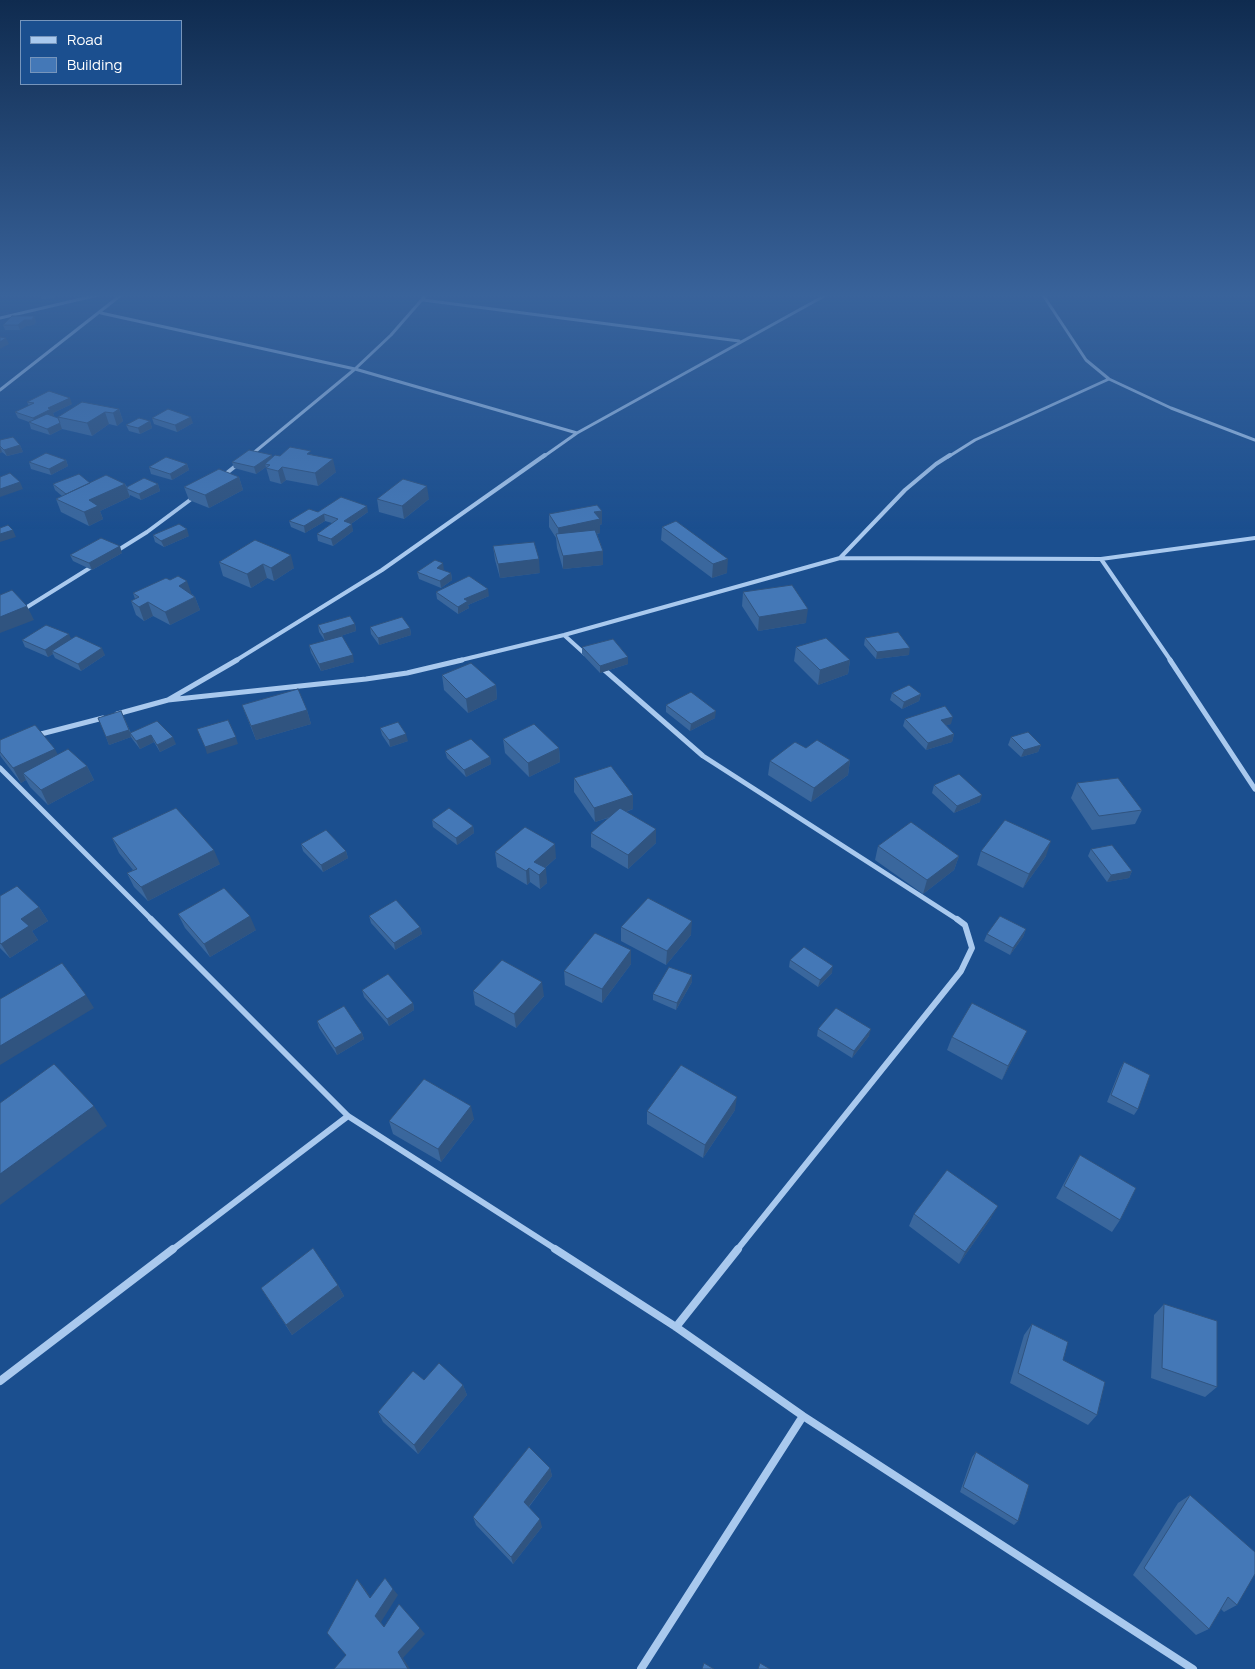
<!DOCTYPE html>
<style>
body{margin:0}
#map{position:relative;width:1255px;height:1669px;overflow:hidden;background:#1b4f8f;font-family:Manrope,sans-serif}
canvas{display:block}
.legend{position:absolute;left:20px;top:20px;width:162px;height:65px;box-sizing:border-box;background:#1b4f8f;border:1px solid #7695bc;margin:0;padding:6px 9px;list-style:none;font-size:15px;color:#fff}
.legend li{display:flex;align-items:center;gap:10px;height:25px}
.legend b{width:25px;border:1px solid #7695bc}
</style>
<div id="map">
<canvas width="1255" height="1669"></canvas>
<ul class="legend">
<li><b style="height:6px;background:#a9c9ee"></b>Road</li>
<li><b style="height:14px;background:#4478b7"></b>Building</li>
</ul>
</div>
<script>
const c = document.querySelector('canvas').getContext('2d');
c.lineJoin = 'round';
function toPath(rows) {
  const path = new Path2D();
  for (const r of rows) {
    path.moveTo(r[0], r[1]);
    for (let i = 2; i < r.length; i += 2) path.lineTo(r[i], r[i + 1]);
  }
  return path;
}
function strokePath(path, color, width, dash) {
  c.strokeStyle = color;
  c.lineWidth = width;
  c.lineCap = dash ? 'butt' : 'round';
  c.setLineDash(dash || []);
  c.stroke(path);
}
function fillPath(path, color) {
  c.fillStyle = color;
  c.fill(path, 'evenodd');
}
strokePath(toPath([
 [1043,295,1086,360,1109,379,1171,408,1255,440],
 [423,300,739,341],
 [101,313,355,369,577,433],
 [0,318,98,295],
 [0,390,121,295],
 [251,455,355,369,391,335,426,295],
 [543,457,577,433,826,295],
 [948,457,975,440,1109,379]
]), '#a9c9ee', 3);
strokePath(toPath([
 [223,476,238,464],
 [115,552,147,532,194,497],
 [840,558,905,490,936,464,950,455],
 [1101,559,1171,661],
 [24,609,93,566],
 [564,635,585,654],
 [235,661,382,570,545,455],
 [457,661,564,635,840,558,1101,559,1255,538]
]), '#a9c9ee', 4);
strokePath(toPath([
 [1170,660,1255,789],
 [601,667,703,756,958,920],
 [168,700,366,679,407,673,462,660],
 [117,714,168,700,237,660],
 [37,735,103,718],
 [0,768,152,920]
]), '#a9c9ee', 5);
strokePath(toPath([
 [151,919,348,1116,557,1250],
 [172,1250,348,1116],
 [737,1250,961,971,972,948,965,925,957,919]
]), '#a9c9ee', 6);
strokePath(toPath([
 [555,1249,676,1327,803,1416,1193,1669],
 [676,1327,738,1249],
 [0,1381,173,1249],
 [641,1669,803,1416]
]), '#a9c9ee', 8);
fillPath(toPath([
 [40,295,55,295,55,298,42,299],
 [34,316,36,322,34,325,26,326,20,330,5,330,3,325],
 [27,402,72,404,53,413,54,416,53,416,58,418,119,409,123,421,117,426,109,424,92,436,62,429,50,435,31,429,29,422,18,418,15,412,29,406],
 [152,418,193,423,177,432,154,424],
 [150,421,152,428,140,434,129,431,126,425],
 [0,440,20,445,23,452,7,456,2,452,0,453],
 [311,454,336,472,318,486,286,480,281,484,270,481,266,467,256,474,234,468,232,462,272,455,272,457,280,456],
 [66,460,68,466,51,475,31,469,29,462],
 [187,464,189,470,172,480,151,474,149,467],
 [239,477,243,490,209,508,189,500,184,487],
 [90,483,125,484,127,487,158,484,160,491,141,500,130,495,130,497,100,511,103,519,89,526,61,512,56,499,62,496,55,490,53,484],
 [377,499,429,499,404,519,379,512],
 [318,512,368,512,351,524,353,531,333,546,318,541,317,534,332,523,325,521,305,533,291,527,289,521],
 [549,514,602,524,600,525,600,533,597,534,603,551,603,565,563,569,557,548,556,538,549,527],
 [662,527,727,573,712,578,661,540],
 [153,535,189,536,164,547,155,542],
 [255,540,294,568,274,581,267,578,251,588,223,576,219,562],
 [493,546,540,573,500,578,495,560],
 [122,553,92,570,73,561,70,555],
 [444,570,443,571,451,573,452,580,441,588,419,579,417,572],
 [436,592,489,596,468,605,469,608,458,614,437,599],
 [743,592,806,623,758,631,742,606],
 [133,593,192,594,195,597,200,610,170,625,153,616,144,621,136,615,131,601,135,599],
 [355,624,356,631,325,641,319,632,318,625],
 [370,627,410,628,411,635,379,645,371,634],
 [865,638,909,655,876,659,864,645],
 [71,639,105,655,81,671,55,658,53,654,48,657,25,647,22,640],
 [309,645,354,662,321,671,311,653],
 [582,647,628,664,600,673,582,654],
 [796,647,850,660,848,674,818,685,794,661],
 [442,675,496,685,497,699,468,713,444,690],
 [892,693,921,694,919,701,902,709,890,700],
 [242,705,307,710,311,724,256,740],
 [666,705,715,718,690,731,666,712],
 [121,711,131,733,176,744,160,752,154,742,140,749,133,740,131,737,109,745,106,737],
 [905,719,951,724,946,725,954,734,952,742,926,750,903,726],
 [380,728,408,741,390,747,382,735],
 [1011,737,1041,745,1038,752,1021,757,1008,745],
 [503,739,559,748,560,762,529,777,505,753],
 [0,740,58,755,87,766,94,780,48,805,30,787,26,780,21,783,1,757,0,755],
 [806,748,850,760,848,775,811,802,768,775,770,761],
 [445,751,490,757,491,764,466,777,447,758],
 [574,778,633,795,633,809,626,812,656,843,628,869,591,847,591,833,608,818,595,822,574,792],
 [1077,783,1142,810,1135,824,1092,830,1071,798],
 [934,785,980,802,954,813,932,793],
 [432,820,473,826,474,833,457,845,433,827],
 [112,838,220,864,148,901,134,887,127,873,133,870,119,853],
 [301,844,346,851,348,858,323,872,303,851],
 [878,846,959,856,954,870,923,894,875,860],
 [1091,849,1132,871,1129,878,1107,882,1088,856],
 [981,851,1046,856,1023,888,977,865],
 [495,852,556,858,545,868,547,883,540,889,530,882,527,885,497,867],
 [0,896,39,907,48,921,32,931,38,940,10,958,0,948],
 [178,914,256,930,210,957,185,928],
 [369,916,420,927,422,934,395,950,371,923],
 [621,927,691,935,666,965,621,941],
 [1026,929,1023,937,1010,955,984,941,987,934],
 [631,950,631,964,602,1003,565,985,564,971],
 [790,960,832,973,818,987,789,967],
 [692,975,692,982,676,1010,653,1000,653,994],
 [362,990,413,1003,414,1010,389,1026,364,997],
 [473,991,544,996,516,1028,475,1005],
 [317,1021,362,1033,364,1039,337,1055,319,1028],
 [818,1029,869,1036,852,1058,817,1036],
 [1027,1031,1002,1080,947,1050,952,1037],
 [1124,1062,1138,1109,1134,1115,1107,1102,1120,1069],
 [735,1110,703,1158,647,1124,647,1111],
 [474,1119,441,1162,393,1134,389,1121],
 [1080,1155,1120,1220,1112,1232,1056,1198,1072,1168],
 [914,1214,991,1218,959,1264,909,1226],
 [338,1285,344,1296,292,1335,261,1288],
 [1164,1304,1217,1387,1205,1397,1151,1378,1154,1315],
 [1032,1324,1063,1360,1097,1415,1088,1425,1010,1383,1024,1335],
 [424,1380,463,1385,467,1395,418,1454,383,1422,378,1412],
 [976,1452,1018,1521,1014,1525,960,1492,972,1457],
 [550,1468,552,1476,529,1507,542,1527,513,1564,476,1525,473,1517],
 [1190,1495,1237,1605,1224,1612,1221,1609,1209,1629,1196,1635,1133,1575,1178,1503]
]), '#3a679d');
fillPath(toPath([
 [34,316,36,322,34,325,26,326,20,330,18,325,24,320],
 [6,338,9,344,0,349,0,342],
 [70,398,72,404,53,413,54,416,36,424,33,418,48,408],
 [119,409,123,421,117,426,113,413],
 [105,412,109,424,92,436,87,423],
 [191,417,193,423,177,432,175,425],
 [150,421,152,428,140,434,138,428],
 [60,423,62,429,50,435,47,429],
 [20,445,23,452,7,456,4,450],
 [0,446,2,452,0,453],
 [272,455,273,462,265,464,266,467,256,474,254,467],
 [333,459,336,472,318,486,315,473],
 [66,460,68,466,51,475,49,469],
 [187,464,189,470,172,480,170,474],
 [282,467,286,480,281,484,278,471],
 [239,477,243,490,209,508,205,495],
 [20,482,23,489,0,497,0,489],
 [125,484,130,497,100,511,103,519,89,526,84,512,89,500],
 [158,484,160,491,141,500,139,494],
 [427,486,429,499,404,519,402,506],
 [367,506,368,512,345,528,344,521],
 [602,511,602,524,600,525,600,533,559,542,558,528,594,512],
 [324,514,325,521,305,533,304,526],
 [352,524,353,531,333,546,331,539],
 [187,529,189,536,164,547,161,541],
 [13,530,16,537,0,542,0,534],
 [120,546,122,553,92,570,89,563],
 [603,551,603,565,563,569,563,556],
 [291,555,294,568,274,581,271,568],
 [539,559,540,573,500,578,498,564],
 [728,559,727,573,712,578,713,564],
 [443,563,444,570,438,575,437,568],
 [263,564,267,578,251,588,247,574],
 [451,573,452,580,441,588,440,581],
 [187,581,192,595,179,586],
 [488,589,489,596,468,605,469,608,458,614,458,607,464,599],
 [195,597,200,610,170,625,165,612],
 [148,602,153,616,144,621,139,607],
 [27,606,34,620,0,633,0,617],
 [808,609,806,623,758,631,759,617],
 [355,624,356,631,325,641,323,634],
 [410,628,411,635,379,645,378,638],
 [69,634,72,641,52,651,53,654,48,657,45,650],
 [102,648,105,655,81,671,78,664],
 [910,648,909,655,876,659,877,652],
 [353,655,354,662,321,671,319,664],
 [628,657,628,664,600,673,600,666],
 [850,660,848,674,818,685,820,670],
 [496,685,497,699,468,713,466,699],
 [921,694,919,701,902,709,904,702],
 [307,710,311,724,256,740,251,726],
 [716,711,715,718,690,731,691,724],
 [953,717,951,724,939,727,941,720],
 [129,730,132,736,130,733,131,737,109,745,106,737],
 [406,734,408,741,390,747,389,740],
 [954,734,952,742,926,750,928,743],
 [151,735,154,742,140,749,136,741],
 [173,737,176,744,160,752,157,745],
 [236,737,238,744,207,754,205,747],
 [1041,745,1038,752,1021,757,1024,750],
 [559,748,560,762,529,777,528,763],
 [55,749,62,763,23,773,26,780,21,783,13,768],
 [490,757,491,764,466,777,464,770],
 [850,760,848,775,811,802,814,788],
 [87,766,94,780,48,805,41,790],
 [633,795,633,809,595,822,594,808],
 [982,795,980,802,954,813,957,806],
 [473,826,474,833,457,845,456,838],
 [656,829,656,843,628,869,628,855],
 [1051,841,1046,856,1023,888,1029,874],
 [555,844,556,858,538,874,534,862],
 [214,850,220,864,148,901,141,887],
 [346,851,348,858,323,872,321,865],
 [959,856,954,870,923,894,927,880],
 [529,868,530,882,527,885,526,871],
 [546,868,547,883,540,889,539,875],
 [1132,871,1129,878,1107,882,1111,875],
 [39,907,48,921,32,931,38,940,10,958,1,944,21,919],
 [250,916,256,930,210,957,204,944],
 [692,921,691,935,666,965,667,951],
 [420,927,422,934,395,950,394,943],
 [1026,929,1023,937,1010,955,1013,948],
 [631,950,631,964,602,1003,602,989],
 [833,966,832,973,818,987,820,980],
 [692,975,692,982,676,1010,677,1003],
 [542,982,544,996,516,1028,514,1014],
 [86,995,94,1008,0,1065,0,1046],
 [413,1003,414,1010,389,1026,387,1019],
 [871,1029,869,1036,852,1058,854,1051],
 [1027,1031,1021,1044,1002,1080,1008,1066],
 [362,1033,364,1039,337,1055,335,1048],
 [737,1097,735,1110,703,1158,705,1145],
 [94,1106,107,1126,0,1205,0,1174],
 [471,1106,474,1119,441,1162,438,1149],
 [998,1206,991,1218,959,1264,965,1252],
 [338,1285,344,1296,292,1335,286,1325],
 [463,1385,467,1395,418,1454,414,1445],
 [550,1468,552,1476,526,1510,524,1502],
 [540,1519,542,1527,513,1564,511,1557],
 [357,1579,363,1586,376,1605,370,1598],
 [393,1589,398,1595,381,1622,389,1633,375,1616],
 [420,1628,425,1634,403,1658,410,1669,408,1669,398,1652]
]), '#305480');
const building = toPath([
 [12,316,34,316,32,320,24,320,18,325,3,325,12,316],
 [0,337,6,338,0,342,0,337],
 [49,391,70,398,48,408,51,409,33,418,15,412,34,403,27,402,49,391],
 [82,402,119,409,113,413,105,412,87,423,58,417,82,402],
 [168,409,191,417,175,425,152,418,168,409],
 [47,414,58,418,60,423,47,429,29,422,47,414],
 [139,418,150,421,138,428,126,425,139,418],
 [13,437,20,445,4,450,0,446,0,440,13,437],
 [290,447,311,451,307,454,333,459,315,473,282,467,278,471,266,468,270,465,265,464,275,455,280,456,290,447],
 [249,450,272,455,254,467,232,462,249,450],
 [46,453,66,460,49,469,29,462,46,453],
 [166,457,187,464,170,474,149,467,166,457],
 [219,469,239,477,205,495,184,487,219,469],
 [10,473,20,482,0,489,0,477,10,473],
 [79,474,90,483,66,494,53,484,79,474],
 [106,475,125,484,89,500,98,506,84,512,56,499,106,475],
 [144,478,158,484,139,494,127,489,127,487,144,478],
 [403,479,427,486,402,506,377,499,403,479],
 [341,497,367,506,344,521,352,524,331,539,317,534,338,519,324,514,304,526,289,521,309,509,318,512,341,497],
 [597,505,602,511,594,512,600,519,558,528,549,514,597,505],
 [676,521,728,559,713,564,662,527,676,521],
 [179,524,187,529,161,541,153,535,179,524],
 [8,525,13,530,0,534,0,528,8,525],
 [595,530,603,551,563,556,556,534,595,530],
 [101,538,120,546,89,563,70,555,101,538],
 [255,540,291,555,271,568,263,564,247,574,219,562,255,540],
 [534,542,539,559,498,564,493,546,534,542],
 [435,560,443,563,437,568,451,573,440,581,417,572,435,560],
 [178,576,187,581,179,586,195,597,165,612,148,602,139,607,131,601,139,597,133,593,166,578,170,580,178,576],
 [469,576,488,589,464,599,468,601,458,607,436,592,469,576],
 [792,585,808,609,759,617,743,592,792,585],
 [12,590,27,606,0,617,0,595,12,590],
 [350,616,355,624,323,634,318,625,350,616],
 [402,617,410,628,378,638,370,627,402,617],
 [46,625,69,634,45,650,22,640,46,625],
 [898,632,910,648,877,652,865,638,898,632],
 [76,636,102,648,78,664,52,651,76,636],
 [342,636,353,655,319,664,309,645,342,636],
 [826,638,850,660,820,670,796,647,826,638],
 [613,639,628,657,600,666,582,647,613,639],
 [471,663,496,685,466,699,442,675,471,663],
 [909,685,921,694,904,702,892,693,909,685],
 [298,689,307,710,251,726,242,705,298,689],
 [691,692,716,711,691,724,666,705,691,692],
 [945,706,953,717,941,720,954,734,928,743,905,719,945,706],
 [121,711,129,730,106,737,98,718,121,711],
 [228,720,236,737,205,747,197,729,228,720],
 [157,721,173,737,157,745,151,735,136,741,130,733,157,721],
 [398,722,406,734,389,740,380,728,398,722],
 [534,724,559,748,528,763,503,739,534,724],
 [35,725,55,749,13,768,0,752,0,740,35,725],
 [1028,732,1041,745,1024,750,1011,737,1028,732],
 [471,739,490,757,464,770,445,751,471,739],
 [817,740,850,760,814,788,770,761,795,742,806,748,817,740],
 [68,749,87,766,41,790,23,773,68,749],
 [611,766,633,795,594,808,574,778,611,766],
 [959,774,982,795,957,806,934,785,959,774],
 [1118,778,1142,810,1099,816,1077,783,1118,778],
 [176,808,214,850,141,887,127,873,137,869,112,838,176,808],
 [449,808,473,826,456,838,432,820,449,808],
 [620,808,656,829,628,855,591,833,620,808],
 [1005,820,1051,841,1029,874,981,851,1005,820],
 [911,822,959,856,927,880,878,846,911,822],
 [525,827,555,844,534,862,546,868,539,875,529,868,526,871,495,852,525,827],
 [326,830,346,851,321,865,301,844,326,830],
 [1112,845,1132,871,1111,875,1091,849,1112,845],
 [17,886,39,907,21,919,29,926,1,944,0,943,0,896,17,886],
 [224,888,250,916,204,944,178,914,224,888],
 [648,898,692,921,667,951,621,927,648,898],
 [396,900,420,927,394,943,369,916,396,900],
 [1000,916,1026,929,1013,948,987,934,1000,916],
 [595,933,631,950,602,989,564,971,595,933],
 [804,947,833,966,820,980,790,960,804,947],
 [502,960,542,982,514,1014,473,991,502,960],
 [62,963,86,995,0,1046,0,999,62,963],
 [669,967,692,975,677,1003,653,994,669,967],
 [388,974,413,1003,387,1019,362,990,388,974],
 [972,1003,1027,1031,1008,1066,952,1037,972,1003],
 [344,1006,362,1033,335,1048,317,1021,344,1006],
 [836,1008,871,1029,854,1051,818,1029,836,1008],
 [1124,1062,1150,1075,1138,1109,1111,1095,1124,1062],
 [54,1064,94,1106,0,1174,0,1103,54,1064],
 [681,1065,737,1097,705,1145,647,1111,681,1065],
 [424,1079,471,1106,438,1149,389,1121,424,1079],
 [1080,1155,1136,1188,1120,1220,1064,1186,1080,1155],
 [947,1170,998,1206,965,1252,914,1214,947,1170],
 [313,1248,338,1285,286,1325,261,1288,313,1248],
 [1164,1304,1217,1321,1217,1387,1162,1368,1164,1304],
 [1032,1324,1068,1342,1063,1360,1105,1382,1097,1415,1018,1373,1032,1324],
 [439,1363,463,1385,414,1445,378,1412,413,1371,424,1380,439,1363],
 [529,1447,550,1468,524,1502,540,1519,511,1557,473,1517,529,1447],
 [976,1452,1029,1485,1018,1521,963,1487,976,1452],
 [1190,1495,1255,1552,1255,1574,1237,1605,1228,1597,1209,1629,1144,1568,1190,1495],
 [385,1578,393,1589,375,1616,384,1627,399,1604,420,1628,398,1652,408,1669,334,1669,346,1655,327,1633,357,1579,370,1598,385,1578],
 [704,1663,714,1669,702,1669,704,1663],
 [760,1663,770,1669,758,1669,760,1663]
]);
fillPath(building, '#4478b7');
strokePath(building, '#305480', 1);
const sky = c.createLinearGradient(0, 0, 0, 529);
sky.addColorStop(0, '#0f2b4f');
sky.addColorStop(0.56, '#39639b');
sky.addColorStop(1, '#39639b00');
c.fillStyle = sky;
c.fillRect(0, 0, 1255, 529);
</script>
